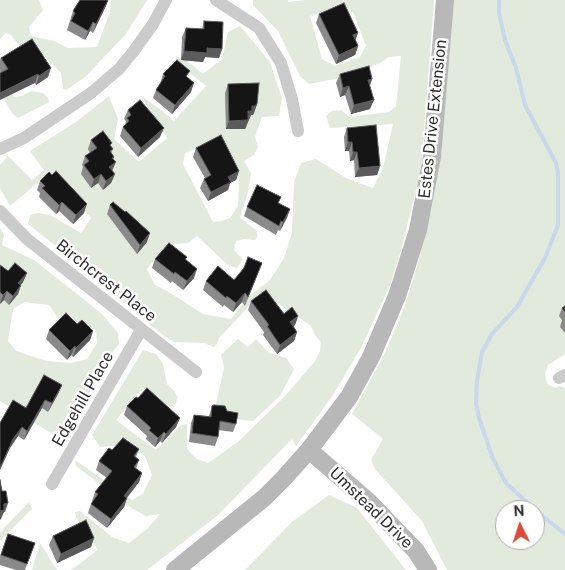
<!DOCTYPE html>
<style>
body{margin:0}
#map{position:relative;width:565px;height:570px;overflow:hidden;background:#fff;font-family:"Public Sans",sans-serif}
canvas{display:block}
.north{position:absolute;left:495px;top:500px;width:50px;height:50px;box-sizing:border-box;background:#fff;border:1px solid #ababab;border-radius:50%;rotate:356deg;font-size:14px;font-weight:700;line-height:20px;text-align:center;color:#2e2e2e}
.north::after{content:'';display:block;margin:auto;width:18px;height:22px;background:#d94b3b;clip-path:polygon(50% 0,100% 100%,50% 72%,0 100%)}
</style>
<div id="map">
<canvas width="565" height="570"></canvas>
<div class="north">N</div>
</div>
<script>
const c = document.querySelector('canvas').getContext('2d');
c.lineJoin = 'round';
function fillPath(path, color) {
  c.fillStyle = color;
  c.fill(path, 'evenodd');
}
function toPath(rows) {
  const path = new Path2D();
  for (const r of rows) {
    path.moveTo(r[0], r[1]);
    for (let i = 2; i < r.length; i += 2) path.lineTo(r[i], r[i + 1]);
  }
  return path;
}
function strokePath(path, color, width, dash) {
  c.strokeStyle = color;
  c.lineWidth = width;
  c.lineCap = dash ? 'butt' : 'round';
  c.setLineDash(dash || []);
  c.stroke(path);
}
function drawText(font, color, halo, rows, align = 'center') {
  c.font = font + ' "Public Sans",sans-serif';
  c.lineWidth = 5;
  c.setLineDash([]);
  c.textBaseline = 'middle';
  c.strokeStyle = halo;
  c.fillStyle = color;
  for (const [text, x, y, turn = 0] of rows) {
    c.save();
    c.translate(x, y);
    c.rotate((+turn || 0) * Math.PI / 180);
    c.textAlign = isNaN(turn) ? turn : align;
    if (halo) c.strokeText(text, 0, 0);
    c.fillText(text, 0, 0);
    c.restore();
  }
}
fillPath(toPath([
 [0,0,39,0,43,10,29,27,31,36,54,41,68,48,97,47,110,12,111,0,147,0,126,34,85,77,66,90,63,89,61,73,31,43,24,42,19,46,11,35,6,33,0,39],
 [253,0,288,0,288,2,306,0,434,0,422,160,417,186,400,254,390,285,362,346,333,395,296,446,292,439,217,516,147,570,71,570,98,550,76,517,75,512,80,511,112,537,129,543,148,528,160,514,146,516,133,509,76,466,75,460,132,500,143,494,152,475,145,456,121,445,100,447,92,435,143,350,156,354,163,364,167,384,175,392,178,398,175,405,166,408,143,388,116,420,156,450,181,425,187,424,187,449,197,459,208,463,238,442,285,396,315,361,320,351,321,342,315,335,311,326,263,293,257,295,250,305,219,338,217,344,214,347,204,343,174,342,164,336,81,266,28,224,30,215,38,213,50,215,81,233,91,218,49,173,10,206,0,188,0,165,8,156,32,180,44,170,30,151,76,122,109,96,118,119,114,139,139,162,167,138,140,95,161,110,174,121,206,86,177,63,176,56,185,59,203,74,222,59,228,32,240,26,270,62,282,98,279,116,262,117,255,137,258,147,254,155,244,161,251,173,248,192,240,218,256,230,258,236,255,240,244,239,236,241,234,250,243,260,237,268,228,265,197,236,188,243,174,244,161,250,147,269,155,285,167,291,203,314,231,319,247,298,270,280,284,258,292,233,294,182,301,163,316,159,346,178,373,188,383,168,393,124,330,128,326,116,332,111,341,110,349,117,389,112,396,106,401,56,389,57,380,63,345,77,309,84,300,76,278,31,253,5],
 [332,10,353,12,366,46,360,57,335,66,322,59,310,16],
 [219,138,239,178,238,206,230,218,221,221,213,222,183,164,185,153],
 [453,0,565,0,565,354,548,365,545,374,547,384,556,388,560,386,565,388,565,570,447,570,422,521,375,469,371,460,383,439,352,414,385,353,404,308,416,270,431,212,439,163],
 [505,510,535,510,535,540,505,540],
 [0,76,14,97,21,96,31,91,43,93,48,98,49,102,18,118,12,113,0,92],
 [0,228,4,234,2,245,34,260,101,313,118,333,119,344,114,350,62,440,0,401],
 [24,302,49,305,57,317,78,322,96,330,97,343,87,359,71,363,46,361,16,351,8,341,13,309],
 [238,339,248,347,256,339,269,353,286,358,294,369,280,396,253,421,242,420,228,416,216,404,224,367,221,355],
 [329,495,357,508,406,570,245,570,293,521],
 [29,502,32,509,0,541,0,532],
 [40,543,55,567,58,570,32,570]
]), '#e1eadc');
strokePath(toPath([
 [499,0,499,13,505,40,516,68,525,105,556,163,558,173,558,225,545,258,517,307,492,334,482,352,477,381,476,403,479,418,493,459,506,483,535,510],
 [535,510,565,534]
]), '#c9d7e9', 4);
strokePath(toPath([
 [216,0,259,28,281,63,292,99,298,131],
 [0,149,24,138,91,93,119,69,133,52,153,24,166,0],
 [0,211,27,239,196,372],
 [559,378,565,375],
 [52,484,141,330]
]), '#cbcbcb', 12);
strokePath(toPath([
 [309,450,369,502,416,551,428,570],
 [175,570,264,498,283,479,309,450,349,397,371,357,397,296,418,230,432,157,445,0]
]), '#b8b8b8', 18);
fillPath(toPath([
 [108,0,93,33,90,31,85,40,67,30,73,11],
 [319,14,356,40,358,46,355,55,336,64,316,23],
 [204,21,222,49,219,58,205,57,203,62,181,60,182,37,186,28,202,29],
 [1,58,48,77,36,85,35,83,1,73,0,71,0,60],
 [163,74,188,78,191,92,172,114,153,98,156,90,160,84],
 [340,74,372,79,370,85,370,109,351,114,345,95,340,97,336,83],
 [228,84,257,104,254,113,253,115,251,115,245,129,226,129,225,93],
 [128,110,160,137,138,157,120,136,123,127,125,125,126,121,124,119],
 [347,128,380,166,377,175,355,177,354,160,350,161,349,151,345,151,344,137],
 [91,140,111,147,113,149,111,153,114,157,112,171,115,174,111,183,103,190,98,183,91,188,81,174,83,167,82,165,85,156,90,153,88,149],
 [196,148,239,171,236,180,230,183,228,190,208,201,200,188,204,179,205,178,193,157],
 [40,181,84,213,73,224,59,211,56,214,39,197,40,193,37,190],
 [279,203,290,209,280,231,278,230,276,235,244,216,247,207],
 [110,205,147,242,137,254,107,214],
 [155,259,186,260,194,278,183,290,172,281,171,283,152,268],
 [262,263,245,306,242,302,233,312,224,305,223,307,203,290,206,281,234,280],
 [0,265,8,271,27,273,23,282,21,285,18,294,9,305,4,300,0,304],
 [251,301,284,314,298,316,295,325,293,326,297,332,294,341,277,354,263,335,264,332,248,310],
 [565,306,565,333,560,327,562,320,559,316,562,308],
 [77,324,93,331,90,340,73,357,71,355,67,360,46,339,49,330],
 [62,385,58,394,48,412,42,408,24,440,18,436,10,448,26,408],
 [138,398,180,418,176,427,162,443,160,441,155,447,146,439,147,436,124,415,127,406],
 [212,406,236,424,233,432,218,430,218,437,215,446,189,442,191,423,194,415,209,416],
 [139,449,136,457,139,460,136,469,142,473,139,482,127,498,124,507,107,528,88,513,91,504,93,501,92,501,95,492,107,478,96,470,99,461,112,450],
 [8,534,35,543,25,570,16,570,0,565,0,556],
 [53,536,94,538,91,547,57,563,49,545]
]), '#8a8a8a');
fillPath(toPath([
 [108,0,106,6,93,33,96,24],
 [93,22,90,31,85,40,88,31],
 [358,33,355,42,353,35],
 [358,46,355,55,336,64,339,55],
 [207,48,222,49,219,58,205,57,203,62,181,60,184,51],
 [51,68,48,77,36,85,39,76],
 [38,74,35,83,0,100,0,93],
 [372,79,369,88,368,80],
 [194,83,191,92,172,114,175,105],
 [349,86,345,95,340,97,343,88],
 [374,100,370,109,351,114,354,105],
 [256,104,257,104,254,113,253,115,251,115,245,129,226,129,229,121,248,111,252,106],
 [164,128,160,137,138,157,141,148],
 [348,142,352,142,349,151,345,151],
 [353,152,357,152,354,160,350,161],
 [116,162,112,171,109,167],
 [380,166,377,175,355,177,359,168],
 [239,171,236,180,230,183,228,190,208,201,211,192,228,177],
 [101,174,98,183,91,188,94,179],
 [115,174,111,183,103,190,106,181],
 [62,202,59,211,56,214,59,205],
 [87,204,84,213,73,224,76,215],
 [290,209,287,218,280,231,283,222],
 [150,233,147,242,137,254,140,245],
 [197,269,194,278,183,290,187,281],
 [27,273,23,282,15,292,18,283],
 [21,285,18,294,9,305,13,296],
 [7,291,4,300,0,304,3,295],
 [245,293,242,302,233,312,236,303],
 [298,316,295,325,286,331,290,322],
 [93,331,90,340,73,357,76,348],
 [297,332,294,341,277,354,280,345],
 [75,346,71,355,67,360,70,351],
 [62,385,58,394,48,412,52,403],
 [45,400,42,408,24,440,27,431],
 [180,418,176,427,162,443,166,434],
 [22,427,18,436,10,448,0,470,0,468,13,439],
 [164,432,160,441,155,447,158,438],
 [142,473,139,482,121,505,124,496],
 [127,498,124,507,107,528,111,519],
 [8,503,5,512,4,512,1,519,0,520,0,511,4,504],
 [94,538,91,547,57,563,61,554]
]), '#5b5b5b');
const building = toPath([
 [80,0,108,0,96,24,93,22,88,31,71,21,75,13,73,11,80,0],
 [344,3,358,33,353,35,358,46,339,55,319,14,344,3],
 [204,21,223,22,222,49,207,48,207,53,184,51,186,28,204,29,204,21],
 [32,39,51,68,39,76,38,74,0,93,0,73,8,69,1,58,32,39],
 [177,60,190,71,186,76,194,83,175,105,156,90,165,76,163,74,177,60],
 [369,66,372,79,368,80,374,100,354,105,349,86,343,88,340,74,369,66],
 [259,83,257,104,256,104,256,106,252,106,252,111,248,111,248,120,229,121,228,84,259,83],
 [140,100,164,128,141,148,123,127,129,121,127,118,131,115,128,110,140,100],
 [376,125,380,166,359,168,357,152,353,152,352,142,348,142,347,128,376,125],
 [103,131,112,143,110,145,113,149,110,151,114,157,112,158,116,162,109,167,115,174,106,181,101,174,94,179,84,165,89,161,85,156,97,148,91,140,103,131],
 [221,135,239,171,228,177,231,182,211,192,204,179,211,175,196,148,221,135],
 [56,171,87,204,76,215,62,202,59,205,42,188,45,186,40,181,49,172,52,175,56,171],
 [257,185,281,197,278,203,290,209,283,222,281,221,279,226,247,207,257,185],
 [113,202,125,212,126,211,150,233,140,245,110,205,113,202],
 [169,243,187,257,185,259,197,269,187,281,175,272,174,274,155,259,169,243],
 [248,257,262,263,248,297,245,293,236,303,227,296,226,298,206,281,218,266,234,280,244,268,248,257],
 [15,263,27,273,18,283,21,285,13,296,7,291,3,295,0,292,0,265,8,271,15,263],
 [266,290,284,314,292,307,298,316,290,322,297,332,280,345,267,326,269,325,251,301,266,290],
 [565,306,565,312,562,308,565,306],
 [66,313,77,324,82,320,93,331,76,348,75,346,70,351,49,330,66,313],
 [44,375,62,385,52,403,45,400,27,431,22,427,13,439,0,468,0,423,13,400,26,408,44,375],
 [147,388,180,418,166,434,164,432,158,438,149,430,151,428,127,406,136,397,138,398,147,388],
 [214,405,225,406,227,411,238,413,236,424,220,421,218,437,192,433,194,415,211,417,212,406,214,405],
 [123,438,139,449,134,456,139,460,134,467,142,473,124,496,127,498,111,519,91,504,98,494,95,492,112,471,99,461,109,448,112,450,123,438],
 [0,480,2,491,6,491,8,503,4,504,4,510,0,511,0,480],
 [86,520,94,538,61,554,53,536,86,520],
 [8,534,35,543,27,564,1,555,8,534]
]);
fillPath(building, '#151515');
strokePath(building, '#5b5b5b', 1);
drawText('16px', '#2e2e2e', '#fff', [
 ["Estes Drive Extension",433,119,-84],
 ["Birchcrest Place",106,281,38],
 ["Edgehill Place",83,399,-60],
 ["Umstead Drive",371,508,44]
]);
</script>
